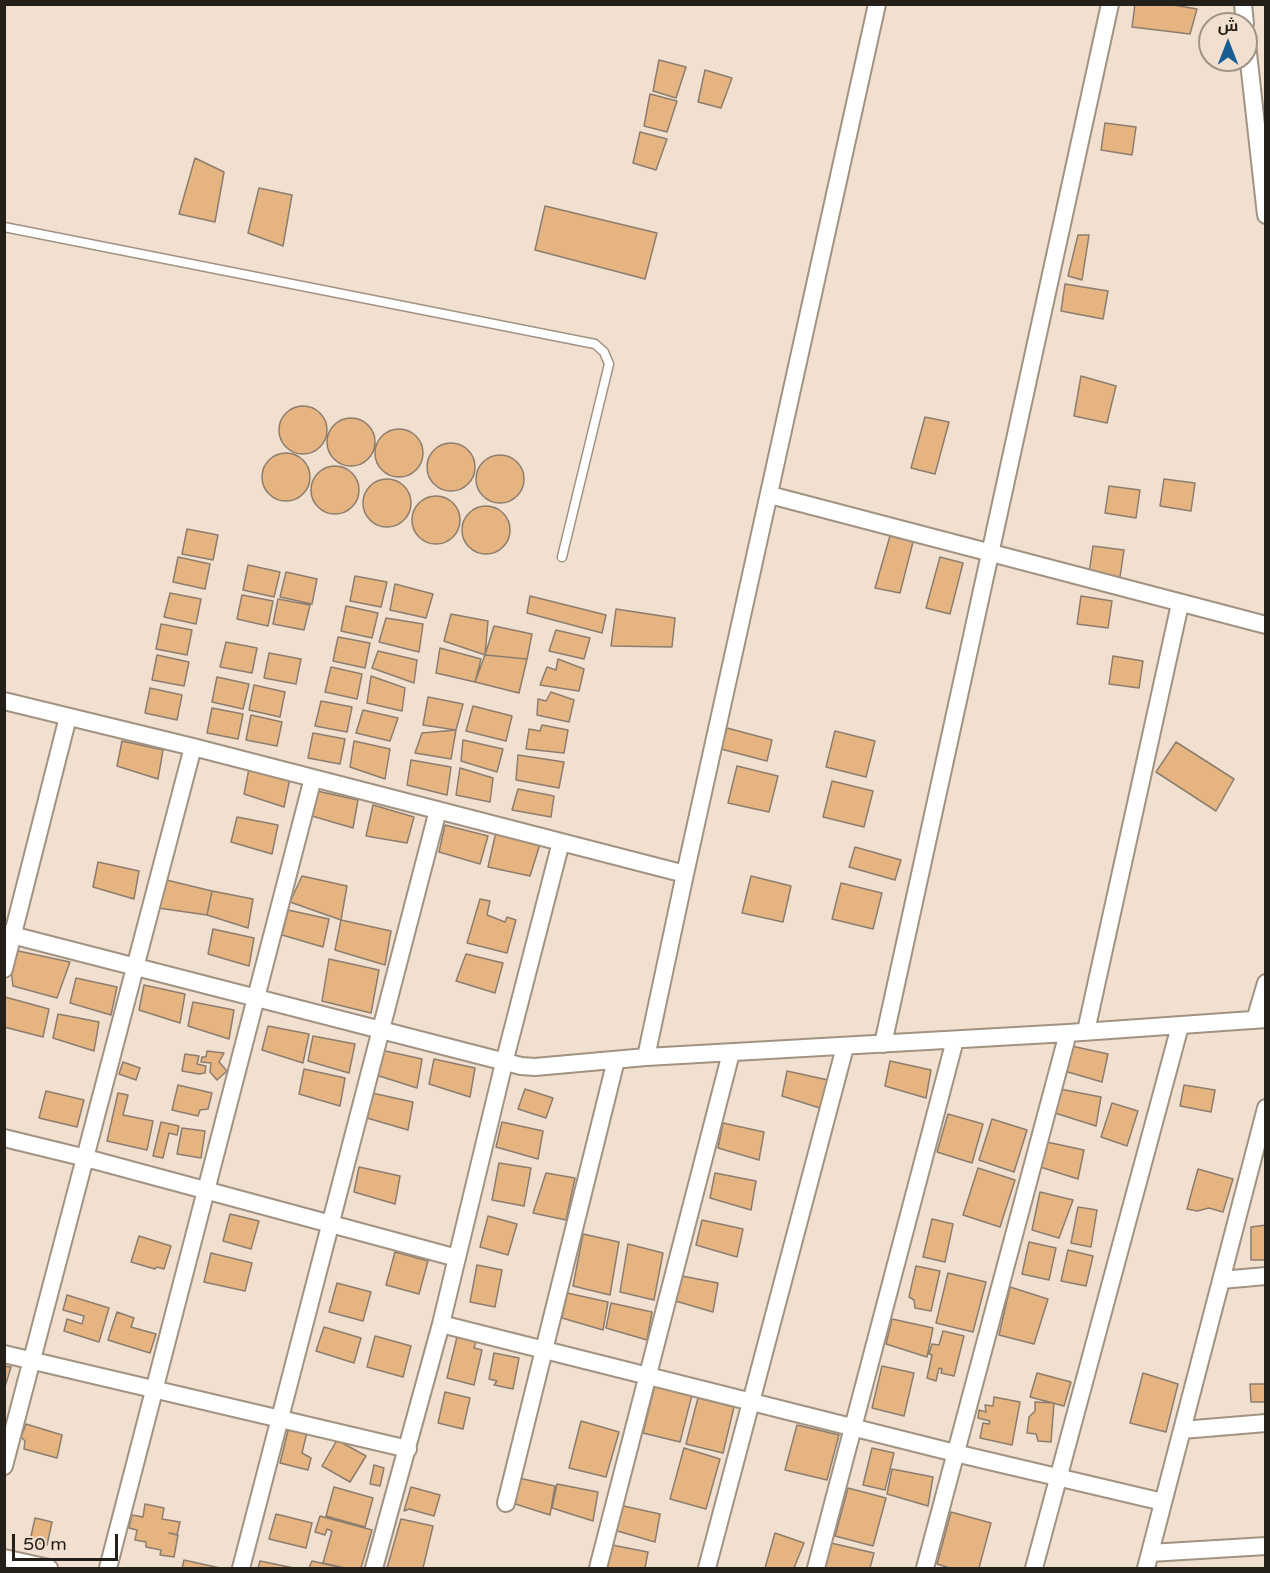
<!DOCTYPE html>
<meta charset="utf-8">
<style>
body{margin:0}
#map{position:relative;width:1270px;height:1573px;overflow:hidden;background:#f1e0cf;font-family:"Varela Round",Cairo,sans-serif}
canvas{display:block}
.frame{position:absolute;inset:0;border:6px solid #251f19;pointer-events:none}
.north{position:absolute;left:1198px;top:12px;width:60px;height:60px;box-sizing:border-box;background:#f1e0cf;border:2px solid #9f9386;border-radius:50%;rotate:0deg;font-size:16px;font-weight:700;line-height:24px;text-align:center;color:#251f19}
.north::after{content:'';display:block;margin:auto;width:21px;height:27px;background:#195c91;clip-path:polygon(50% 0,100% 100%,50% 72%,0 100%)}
.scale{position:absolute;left:12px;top:1534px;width:106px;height:27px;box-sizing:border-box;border:3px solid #251f19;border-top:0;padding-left:8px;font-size:18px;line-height:21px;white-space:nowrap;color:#251f19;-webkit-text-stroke:4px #f1e0cf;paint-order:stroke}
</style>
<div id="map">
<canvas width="1270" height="1573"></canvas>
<div class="frame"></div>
<div class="north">ش</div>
<div class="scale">50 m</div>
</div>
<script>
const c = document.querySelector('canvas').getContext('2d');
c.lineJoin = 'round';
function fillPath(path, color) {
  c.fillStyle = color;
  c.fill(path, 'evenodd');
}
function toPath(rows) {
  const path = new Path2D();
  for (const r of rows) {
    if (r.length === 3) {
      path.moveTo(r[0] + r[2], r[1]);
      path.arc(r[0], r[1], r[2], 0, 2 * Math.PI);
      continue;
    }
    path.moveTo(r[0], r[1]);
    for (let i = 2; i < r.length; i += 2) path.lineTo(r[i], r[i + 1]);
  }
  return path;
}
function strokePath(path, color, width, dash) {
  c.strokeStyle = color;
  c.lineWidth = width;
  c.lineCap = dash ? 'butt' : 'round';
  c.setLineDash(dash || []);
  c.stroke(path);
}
const building = toPath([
 [1135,4,1168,4,1197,9,1190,34,1132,27,1135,4],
 [659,60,686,67,676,98,653,91,659,60],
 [705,70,732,78,721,108,698,102,705,70],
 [650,94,677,101,667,132,644,126,650,94],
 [1105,123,1136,127,1132,155,1101,150,1105,123],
 [640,132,667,139,656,170,633,163,640,132],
 [195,158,224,172,215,222,179,214,195,158],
 [259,188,292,195,283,246,248,233,259,188],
 [545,206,657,233,645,279,535,250,545,206],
 [1078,235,1089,235,1082,280,1068,276,1078,235],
 [1065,284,1108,291,1103,319,1061,311,1065,284],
 [1081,376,1116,386,1107,423,1074,416,1081,376],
 [303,430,24],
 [925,417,949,422,935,474,911,468,925,417],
 [351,442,24],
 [399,453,24],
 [451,467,24],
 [286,477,24],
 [500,479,24],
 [335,490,24],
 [1164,479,1195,483,1191,511,1160,506,1164,479],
 [387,503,24],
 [1109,486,1140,490,1136,518,1105,513,1109,486],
 [436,520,24],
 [486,530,24],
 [187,529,218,535,213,560,182,554,187,529],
 [890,536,913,542,900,593,875,588,890,536],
 [1093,546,1124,550,1120,577,1089,573,1093,546],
 [178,557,210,564,205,589,173,582,178,557],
 [940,557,963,563,950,614,926,608,940,557],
 [248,565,280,572,274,597,243,590,248,565],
 [286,572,317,579,312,604,280,597,286,572],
 [355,576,387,582,381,607,350,601,355,576],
 [395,584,433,594,426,618,390,610,395,584],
 [170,593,201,599,196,624,164,617,170,593],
 [242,595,273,601,268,626,237,619,242,595],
 [530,596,606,615,602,633,527,613,530,596],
 [1081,596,1112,601,1108,628,1077,624,1081,596],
 [278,599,310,605,304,630,273,624,278,599],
 [346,606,378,613,372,638,341,631,346,606],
 [616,609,675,618,672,647,611,646,616,609],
 [451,614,488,621,485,655,444,641,451,614],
 [386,618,423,624,419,652,379,642,386,618],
 [161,624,192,630,187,655,156,649,161,624],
 [494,626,532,634,527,659,485,655,494,626],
 [556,630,590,638,584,659,549,651,556,630],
 [338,637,370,643,365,668,333,661,338,637],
 [226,642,257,648,252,673,220,667,226,642],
 [440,648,481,659,475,682,436,673,440,648],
 [378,651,417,660,414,683,372,668,378,651],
 [269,653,301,659,296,684,264,678,269,653],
 [157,655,189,662,184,686,152,680,157,655],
 [485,655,527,659,519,693,475,682,485,655],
 [1113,656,1143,661,1139,688,1109,684,1113,656],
 [558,659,584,669,579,691,540,685,547,667,556,670,558,659],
 [331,667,362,674,357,699,325,692,331,667],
 [371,676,405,688,402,711,367,703,371,676],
 [217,677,249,684,243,709,212,702,217,677],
 [254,685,285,692,280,717,249,710,254,685],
 [150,688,182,695,177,720,145,713,150,688],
 [551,692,574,700,569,722,537,715,538,699,546,701,551,692],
 [428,697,463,704,456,730,423,725,428,697],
 [321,701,352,707,347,732,315,726,321,701],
 [473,706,512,716,506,741,466,731,473,706],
 [212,708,243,714,238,739,207,733,212,708],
 [363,710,398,718,390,741,356,733,363,710],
 [251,715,282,722,277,746,246,740,251,715],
 [542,725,568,730,564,753,526,749,529,729,540,731,542,725],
 [727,728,772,740,767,761,721,749,727,728],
 [456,730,451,759,415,753,422,733,456,730],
 [835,731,875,741,866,777,826,767,835,731],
 [313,733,345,739,340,764,308,758,313,733],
 [463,740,503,749,497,772,461,761,463,740],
 [122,741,163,750,158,779,117,766,122,741],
 [354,741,390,749,385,779,350,767,354,741],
 [1176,742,1234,779,1216,811,1156,772,1176,742],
 [518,755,564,762,559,788,516,780,518,755],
 [411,760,451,767,447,795,407,785,411,760],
 [737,766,778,776,769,812,728,803,737,766],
 [460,768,493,778,490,802,456,795,460,768],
 [249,769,290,778,284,807,244,794,249,769],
 [832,781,873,791,864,827,823,817,832,781],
 [518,789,554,796,551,817,512,810,518,789],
 [317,791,358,800,353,828,312,816,317,791],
 [373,805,414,817,407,843,366,836,373,805],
 [237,817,278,825,272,854,231,842,237,817],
 [445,825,488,836,480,864,439,852,445,825],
 [496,832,540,844,530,876,488,867,496,832],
 [855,847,901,860,895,880,849,867,855,847],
 [98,862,139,871,134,899,93,887,98,862],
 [302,876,347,886,341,920,290,902,302,876],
 [751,876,791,886,783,922,742,913,751,876],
 [158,878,212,891,207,915,151,907,158,878],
 [841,883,882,893,873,929,832,919,841,883],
 [212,891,253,899,248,928,207,915,212,891],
 [480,899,490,901,487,915,505,922,507,917,516,920,507,953,467,943,480,899],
 [288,910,329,919,323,947,282,935,288,910],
 [341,920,391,931,385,965,335,950,341,920],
 [213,929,254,938,249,966,208,954,213,929],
 [9,949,70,962,57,998,13,986,9,949],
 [466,954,503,963,495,993,456,981,466,954],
 [329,959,379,970,371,1013,322,1001,329,959],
 [76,978,117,987,111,1015,70,1003,76,978],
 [144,985,185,994,180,1023,139,1010,144,985],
 [5,997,49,1009,43,1037,4,1027,5,997],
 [193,1002,234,1010,229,1039,188,1026,193,1002],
 [58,1014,99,1022,94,1051,53,1038,58,1014],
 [268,1026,309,1034,303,1063,262,1050,268,1026],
 [313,1036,355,1044,349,1073,308,1061,313,1036],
 [1067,1045,1108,1054,1102,1082,1061,1070,1067,1045],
 [381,1050,422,1059,417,1088,376,1075,381,1050],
 [207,1051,224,1053,219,1062,227,1071,217,1080,210,1072,211,1063,201,1062,202,1057,206,1057,207,1051],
 [185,1054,199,1056,197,1064,206,1066,205,1073,199,1074,182,1071,185,1054],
 [434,1059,475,1068,470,1097,429,1084,434,1059],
 [890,1061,931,1070,926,1098,885,1086,890,1061],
 [123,1062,140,1068,136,1080,119,1074,123,1062],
 [304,1069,345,1078,340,1106,299,1094,304,1069],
 [787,1071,828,1080,823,1109,782,1096,787,1071],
 [178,1085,212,1093,208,1109,200,1110,198,1116,172,1110,178,1085],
 [1184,1085,1215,1090,1211,1112,1180,1106,1184,1085],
 [525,1089,553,1098,546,1118,518,1109,525,1089],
 [1060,1089,1101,1097,1096,1126,1055,1113,1060,1089],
 [46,1091,84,1100,77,1127,39,1118,46,1091],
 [118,1093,128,1095,123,1115,153,1121,147,1150,107,1141,118,1093],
 [372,1093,413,1102,408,1130,367,1118,372,1093],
 [1112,1103,1138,1111,1127,1146,1101,1137,1112,1103],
 [948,1114,983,1124,972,1163,937,1152,948,1114],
 [992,1119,1027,1130,1014,1172,979,1160,992,1119],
 [161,1122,179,1126,177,1135,169,1133,163,1158,153,1156,161,1122],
 [502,1122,543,1131,538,1159,496,1147,502,1122],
 [723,1123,764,1132,759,1160,718,1148,723,1123],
 [182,1128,205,1131,201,1158,177,1154,182,1128],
 [1042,1141,1084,1150,1078,1179,1037,1166,1042,1141],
 [499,1163,531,1168,524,1206,492,1200,499,1163],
 [359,1167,400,1176,395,1204,354,1192,359,1167],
 [978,1168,1015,1180,1000,1227,963,1215,978,1168],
 [1198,1169,1233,1179,1223,1212,1209,1208,1197,1211,1187,1209,1198,1169],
 [546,1173,575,1178,566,1220,533,1213,546,1173],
 [715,1173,756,1181,751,1210,710,1198,715,1173],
 [1040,1192,1073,1200,1059,1238,1032,1230,1040,1192],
 [1078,1207,1097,1210,1091,1247,1071,1243,1078,1207],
 [230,1214,259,1221,251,1249,223,1241,230,1214],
 [488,1216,517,1224,508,1255,480,1247,488,1216],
 [932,1219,953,1224,945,1262,923,1257,932,1219],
 [702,1220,743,1229,737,1257,696,1245,702,1220],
 [1266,1225,1266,1260,1251,1260,1251,1227,1266,1225],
 [583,1234,619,1242,610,1295,573,1286,583,1234],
 [139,1236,171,1246,164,1269,157,1267,155,1269,131,1262,139,1236],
 [1029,1242,1056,1248,1049,1280,1022,1274,1029,1242],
 [628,1244,663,1253,654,1300,620,1292,628,1244],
 [1068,1250,1093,1256,1086,1286,1061,1281,1068,1250],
 [395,1252,428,1261,419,1294,386,1285,395,1252],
 [211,1253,252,1263,245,1291,204,1282,211,1253],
 [477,1265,502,1270,495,1307,470,1302,477,1265],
 [916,1266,940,1271,931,1311,915,1308,914,1300,909,1297,916,1266],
 [948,1273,986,1282,973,1332,936,1323,948,1273],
 [677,1275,718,1283,713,1312,672,1300,677,1275],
 [337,1283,371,1292,363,1321,329,1312,337,1283],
 [1010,1287,1048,1299,1034,1344,999,1335,1010,1287],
 [567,1293,608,1302,603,1330,562,1318,567,1293],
 [67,1295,109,1308,99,1342,64,1331,67,1319,82,1324,84,1316,63,1310,67,1295],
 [611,1303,652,1312,647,1340,606,1328,611,1303],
 [117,1312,134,1318,131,1327,156,1334,150,1353,108,1340,117,1312],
 [892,1319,933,1328,927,1357,886,1344,892,1319],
 [324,1327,361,1338,354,1363,316,1351,324,1327],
 [943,1331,964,1336,954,1376,941,1373,942,1369,939,1368,936,1381,927,1378,932,1355,929,1354,932,1344,939,1345,943,1331],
 [375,1336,411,1346,403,1377,367,1367,375,1336],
 [457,1337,476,1341,474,1348,482,1350,474,1385,447,1378,457,1337],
 [494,1353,519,1358,513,1389,494,1385,497,1381,489,1379,494,1353],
 [4,1366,11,1367,4,1390,4,1366],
 [882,1366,914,1373,904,1416,872,1408,882,1366],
 [1037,1373,1071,1382,1064,1406,1030,1397,1037,1373],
 [1143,1373,1178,1384,1166,1432,1130,1423,1143,1373],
 [1250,1384,1266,1384,1266,1402,1251,1402,1250,1384],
 [655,1385,692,1395,680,1442,643,1433,655,1385],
 [445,1392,470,1398,463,1429,438,1423,445,1392],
 [994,1397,1020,1402,1012,1445,980,1438,983,1423,989,1424,990,1421,978,1418,979,1410,986,1412,985,1405,993,1406,994,1397],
 [698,1398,734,1407,723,1453,686,1444,698,1398],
 [1035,1402,1054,1403,1051,1442,1038,1441,1036,1434,1027,1433,1029,1417,1035,1411,1035,1402],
 [581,1421,619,1432,606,1477,569,1468,581,1421],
 [26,1424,62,1435,57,1458,24,1449,25,1441,21,1437,26,1424],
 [797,1425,839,1435,827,1480,785,1470,797,1425],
 [289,1427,307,1432,302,1453,311,1458,308,1470,280,1463,289,1427],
 [337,1440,366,1456,350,1482,322,1466,337,1440],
 [684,1448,720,1459,706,1509,670,1499,684,1448],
 [872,1448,894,1453,885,1490,863,1485,872,1448],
 [374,1465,384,1468,380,1486,370,1484,374,1465],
 [892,1469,933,1477,928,1506,887,1494,892,1469],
 [514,1477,555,1486,550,1515,509,1502,514,1477],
 [557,1484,598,1492,593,1521,552,1508,557,1484],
 [334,1487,373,1498,365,1527,326,1516,334,1487],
 [411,1487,440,1495,434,1516,409,1509,404,1511,411,1487],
 [848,1488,886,1498,873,1546,835,1536,848,1488],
 [145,1504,164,1508,162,1519,180,1522,177,1535,169,1533,178,1535,174,1557,160,1555,161,1550,146,1547,146,1542,135,1540,137,1530,129,1528,132,1515,143,1517,145,1504],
 [619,1505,660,1514,655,1542,614,1530,619,1505],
 [951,1512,991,1523,979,1568,950,1568,937,1564,951,1512],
 [276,1514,312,1523,306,1548,269,1539,276,1514],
 [320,1516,372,1530,361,1568,345,1568,323,1563,332,1531,327,1529,325,1535,315,1532,320,1516],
 [35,1518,52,1522,47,1545,30,1541,35,1518],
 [401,1519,433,1526,423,1568,387,1568,401,1519],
 [775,1533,804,1543,794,1568,765,1568,775,1533],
 [831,1543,874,1553,870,1568,825,1568,831,1543],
 [607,1544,648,1552,645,1568,602,1568,607,1544],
 [184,1560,220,1568,182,1568,184,1560],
 [260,1561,294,1568,258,1568,260,1561],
 [312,1561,343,1568,309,1568,312,1561]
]);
fillPath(building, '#e6b481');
strokePath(building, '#8c7d6e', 1.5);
const lane = toPath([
 [4,227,595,344,604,352,609,364,562,557]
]);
const street = toPath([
 [1243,4,1245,24],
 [1246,35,1266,215],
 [770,495,1266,625],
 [4,701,193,747,685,874],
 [4,933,521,1066,535,1067,646,1057,1068,1033,1266,1019],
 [4,969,68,717],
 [1255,1020,1266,983],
 [1086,1031,1180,604],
 [883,1044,1110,4],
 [646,1057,685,874,877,4],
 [4,1138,86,1158,457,1258],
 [1221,1280,1266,1276],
 [441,1324,955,1453,1163,1502],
 [4,1354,408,1449],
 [1182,1430,1266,1423],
 [4,1466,193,747],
 [506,1503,616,1060],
 [1150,1553,1266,1546],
 [4,1558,49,1568],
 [108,1568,313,778],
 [241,1568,438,810],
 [374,1568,441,1324,504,1063,561,842],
 [598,1568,731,1053],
 [707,1568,845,1047],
 [816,1568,955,1040],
 [925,1568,1068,1033],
 [1034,1568,1180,1026],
 [1146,1568,1266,1108]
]);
strokePath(lane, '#a19282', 11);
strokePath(street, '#a19282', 20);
strokePath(lane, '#fff', 8);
strokePath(street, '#fff', 16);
</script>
